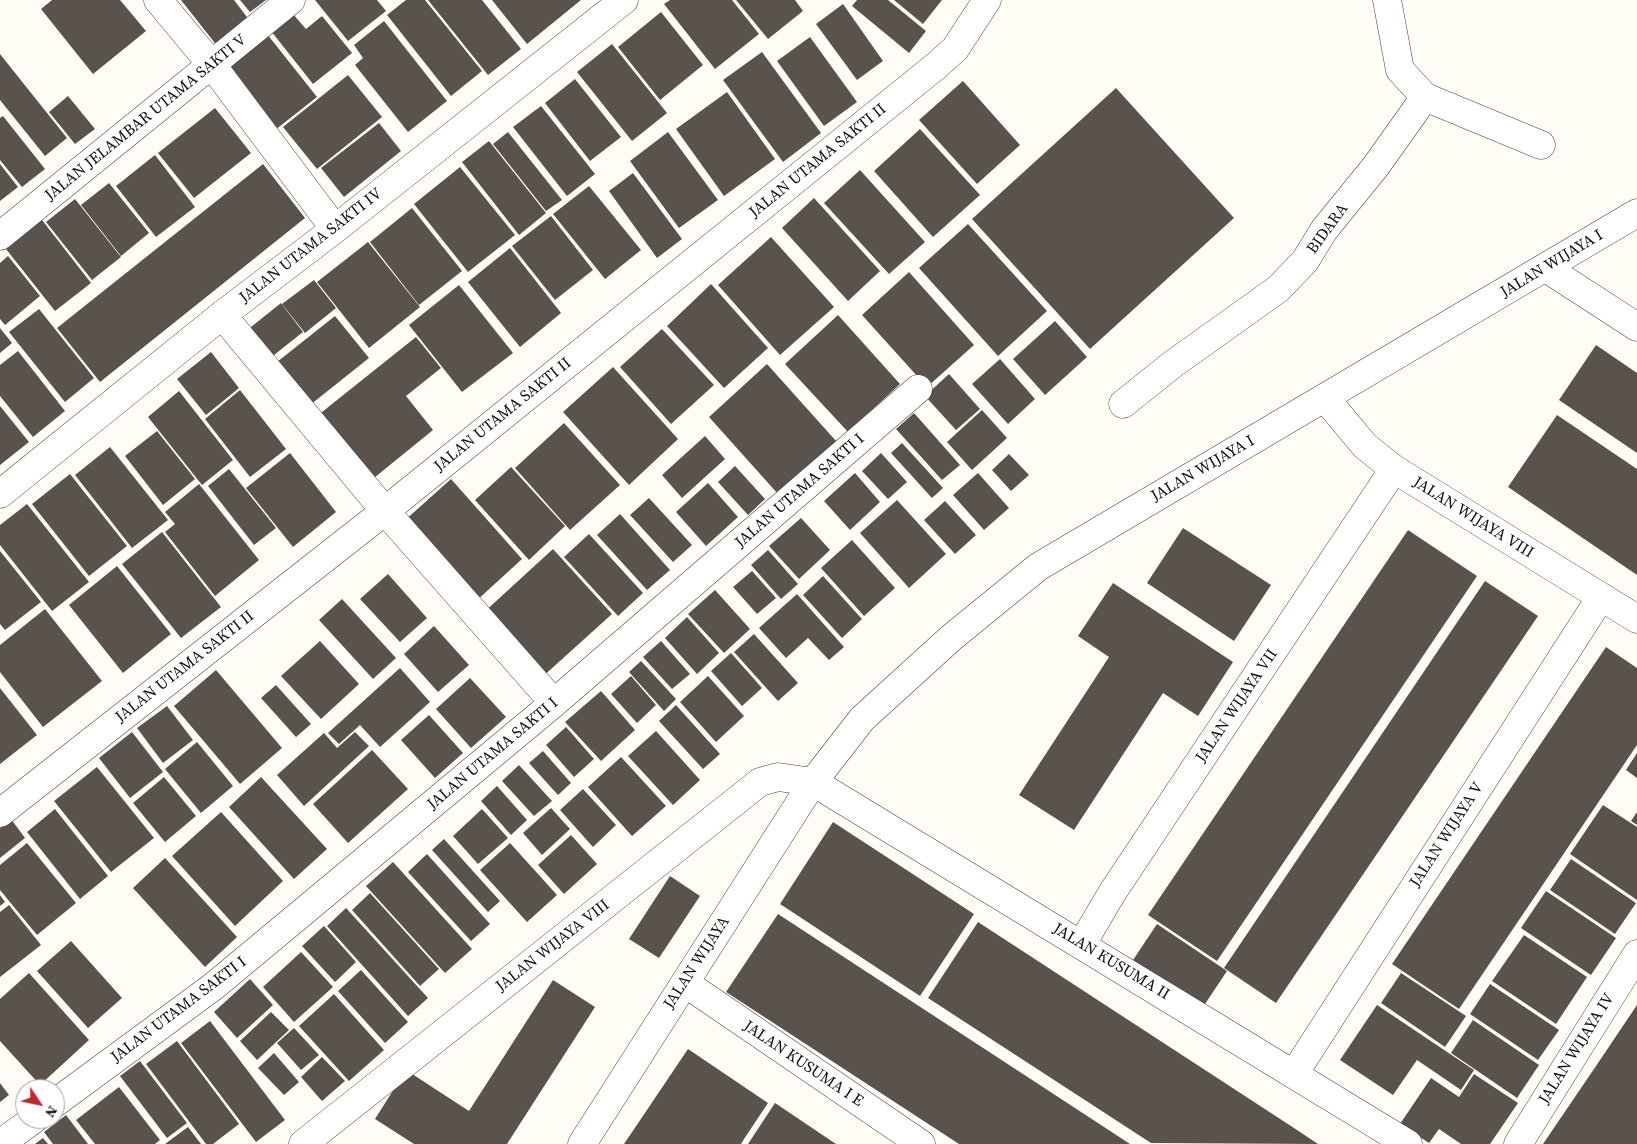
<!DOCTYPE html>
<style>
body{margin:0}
#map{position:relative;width:1637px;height:1144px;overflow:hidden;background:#fffdf5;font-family:"Source Serif 4",serif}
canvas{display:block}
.north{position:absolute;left:15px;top:1079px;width:50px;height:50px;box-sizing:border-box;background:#fff;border:1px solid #a0a0a0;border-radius:50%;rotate:124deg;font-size:14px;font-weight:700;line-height:20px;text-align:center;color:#111}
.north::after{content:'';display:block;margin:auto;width:18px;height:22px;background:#c4262e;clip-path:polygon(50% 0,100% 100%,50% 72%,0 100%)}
</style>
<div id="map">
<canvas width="1637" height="1144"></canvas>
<div class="north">N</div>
</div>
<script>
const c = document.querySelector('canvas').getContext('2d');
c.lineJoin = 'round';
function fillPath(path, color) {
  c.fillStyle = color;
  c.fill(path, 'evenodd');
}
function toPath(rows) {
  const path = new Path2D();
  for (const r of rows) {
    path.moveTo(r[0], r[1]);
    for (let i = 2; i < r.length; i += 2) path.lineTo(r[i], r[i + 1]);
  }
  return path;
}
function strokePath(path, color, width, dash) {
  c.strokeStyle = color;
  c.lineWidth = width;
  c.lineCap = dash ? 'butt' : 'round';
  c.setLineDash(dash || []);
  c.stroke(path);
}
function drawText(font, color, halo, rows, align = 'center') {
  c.font = font + ' "Source Serif 4",serif';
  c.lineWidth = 5;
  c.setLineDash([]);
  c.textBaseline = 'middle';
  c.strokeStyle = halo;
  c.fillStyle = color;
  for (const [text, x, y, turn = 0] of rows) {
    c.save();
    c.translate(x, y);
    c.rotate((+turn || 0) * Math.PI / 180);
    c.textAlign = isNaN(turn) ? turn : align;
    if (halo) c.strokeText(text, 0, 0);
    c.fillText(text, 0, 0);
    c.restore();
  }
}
fillPath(toPath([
 [52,0,120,0,146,31,93,74,41,9],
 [181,0,234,0,250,21,218,47],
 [240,0,266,0,250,12],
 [315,0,377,0,386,11,348,41],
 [406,0,425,0,482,71,451,96,387,15],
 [428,0,482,0,521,49,488,75],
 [492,0,581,0,527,44],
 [670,0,732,0,759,34,715,69,664,4],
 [736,0,795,0,803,11,768,39],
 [857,0,888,0,926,31,909,53,852,6],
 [894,0,942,0,923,24],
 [843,4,883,61,857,80,816,24],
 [661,12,703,65,660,100,618,47],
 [293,14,306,29,322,16,352,53,313,84,271,31],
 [384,21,447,101,408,132,355,65,363,58,354,45],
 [267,34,317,97,270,134,223,71],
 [810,37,857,102,824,126,777,61],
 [612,44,667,113,632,141,577,72],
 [762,52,821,133,783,162,723,80],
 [0,54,67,138,45,156,0,100],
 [348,75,382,117,317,169,283,127],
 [575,79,621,137,590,161,545,103],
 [963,81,1020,145,977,184,919,120],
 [1116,88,1234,218,1090,349,972,219],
 [727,92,775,159,724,196,676,129],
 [68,96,95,129,75,144,49,112],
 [541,106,595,174,567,196,513,127],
 [215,108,251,153,194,198,158,153],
 [3,116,45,169,22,187,0,160,0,118],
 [379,123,401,151,344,197,321,168],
 [920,129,980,195,933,237,874,171],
 [508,132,562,200,546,211,493,144],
 [668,132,718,200,679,228,630,161],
 [489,141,546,213,519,235,462,162],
 [155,155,195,207,156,237,116,186],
 [0,164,18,187,0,201],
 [263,164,305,218,100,382,57,328],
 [460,167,515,235,468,272,414,204],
 [860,170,925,242,889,274,824,203],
 [633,173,682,239,657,258,609,191],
 [109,183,149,233,121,256,81,205],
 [589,186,641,250,605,279,553,214],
 [814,198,880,271,848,301,782,228],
 [75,199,121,257,92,280,46,222],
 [412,208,462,271,419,305,370,242],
 [551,216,593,270,555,300,512,246],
 [42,220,91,283,55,311,6,249],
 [968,224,1047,311,998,356,919,268],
 [771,237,834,307,780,355,718,285],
 [368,242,420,307,369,348,317,282],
 [510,248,561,313,520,347,468,282],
 [8,256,40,296,5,325,0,319,0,263],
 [909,272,974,345,927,387,862,315],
 [314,280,336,308,305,333,282,304],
 [711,284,768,348,724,388,667,326],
 [459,285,513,353,462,392,409,325],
 [281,303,303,332,269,359,246,331],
 [39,309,94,378,65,402,9,332],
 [838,315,900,384,848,432,785,364],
 [335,316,369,358,305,409,272,366],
 [1055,321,1087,357,1045,395,1013,359],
 [0,328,12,343,0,353],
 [662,329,714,385,671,424,620,367],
 [416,337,441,368,406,396,433,430,369,482,317,416],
 [1596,345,1637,373,1637,453,1559,400],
 [18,351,65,411,33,437,0,396,0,365],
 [211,352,239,388,206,415,177,379],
 [1000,359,1035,399,1008,424,972,384],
 [767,364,836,441,778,494,709,417],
 [613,367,678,439,629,485,563,412],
 [949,374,980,409,956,430,925,396],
 [240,390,286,449,250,477,205,419],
 [179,391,233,460,202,485,148,417],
 [0,406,29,442,0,465],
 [982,410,1007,438,972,470,947,442],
 [914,413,960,465,942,480,896,429],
 [1557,415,1637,469,1637,575,1508,487],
 [564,423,620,485,570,530,515,468],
 [157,431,195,479,163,505,125,456],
 [705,436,725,459,682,498,662,475],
 [902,443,943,488,932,498,891,453],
 [110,447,168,520,132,548,75,475],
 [290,453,336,512,293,547,246,488],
 [881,453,907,482,888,499,862,471],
 [1009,454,1029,475,1011,491,992,470],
 [735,466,765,499,748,515,718,482],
 [511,467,565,526,529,560,475,500],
 [229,469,276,528,254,545,208,486],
 [855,473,880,502,850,530,824,501],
 [978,473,1009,508,984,530,953,495],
 [70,474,127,546,89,576,32,504],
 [451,479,522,559,475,602,403,522],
 [708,483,738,517,706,546,676,512],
 [199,484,259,560,215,596,165,532,175,524,165,512],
 [649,498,692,545,673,562,630,515],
 [897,500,946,554,909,588,860,533],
 [945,501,976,535,955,554,924,520],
 [27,504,89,582,52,611,0,545,0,525],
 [620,514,670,570,647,590,597,535],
 [801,518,830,550,799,579,769,546],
 [1183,528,1271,585,1234,641,1147,583],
 [1408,530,1477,576,1217,961,1148,915],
 [162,532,221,607,181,638,122,564],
 [589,534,643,593,618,616,564,557],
 [852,540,895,588,864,616,821,568],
 [553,549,612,614,540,679,482,614],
 [768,550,798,584,781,599,751,565],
 [0,551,41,602,5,630,0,624],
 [117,566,171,634,123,673,69,605],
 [752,571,776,598,757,614,733,587],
 [388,574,427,618,400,642,360,599],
 [823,576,862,619,842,638,803,595],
 [1485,581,1538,616,1276,1003,1224,968],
 [1113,583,1233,662,1198,716,1163,693,1074,830,1019,795,1109,657,1078,636],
 [715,590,750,629,724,653,688,614],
 [797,594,844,647,829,660,808,638,786,658,759,628],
 [342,599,396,658,373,679,319,620],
 [45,609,102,681,43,727,0,672,0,645],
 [687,617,719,653,697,674,665,638],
 [434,626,469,665,438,692,404,654],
 [754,634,798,683,778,701,734,652],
 [320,641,359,684,321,719,281,676],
 [661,641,690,674,672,689,643,657],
 [1606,647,1637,668,1637,745,1459,1009,1392,964],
 [731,653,762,688,742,706,711,671],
 [641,661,676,699,664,711,629,672],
 [400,668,430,702,380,747,360,725,339,744,328,733],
 [216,670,282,748,240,784,174,706],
 [631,676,656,705,637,723,611,694],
 [708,676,744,716,716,742,680,702],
 [470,678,506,717,471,748,436,709],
 [276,685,311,724,296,737,261,698],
 [0,688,37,735,0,764],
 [601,691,635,730,601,761,565,722],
 [676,705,720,754,703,769,659,721],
 [167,706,193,740,163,763,137,728],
 [429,715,463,753,435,778,401,740],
 [566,727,594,759,574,777,546,745],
 [656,731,700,780,673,805,628,756],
 [132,732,163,772,130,798,99,758],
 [355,732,369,746,304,806,277,775,324,733,337,748],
 [197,742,233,786,201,813,165,769],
 [372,750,408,789,348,843,313,804],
 [543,751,571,783,558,795,529,763],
 [1637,753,1637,778,1626,770],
 [621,757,666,806,632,836,588,787],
 [519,765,552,801,534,816,502,781],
 [97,767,154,838,111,872,54,801],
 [164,777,196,816,165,842,133,803],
 [261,777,327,849,294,879,229,807],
 [497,786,527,820,511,835,481,801],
 [583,789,616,825,593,847,560,810],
 [1603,805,1637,827,1637,900,1570,854],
 [551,808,570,829,542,855,523,833],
 [55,809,108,876,80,899,27,832],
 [482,809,508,838,478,864,453,836],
 [221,812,283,881,235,926,172,856],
 [1637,812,1637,825,1631,821],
 [11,819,25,838,0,858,0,828],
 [833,822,974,914,920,996,780,904],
 [571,835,597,864,564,894,538,865],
 [444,839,500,901,488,912,432,850],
 [27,843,76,903,37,935,0,890,0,865],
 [510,843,557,895,527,922,480,870],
 [427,854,490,924,471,941,408,872],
 [165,858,237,937,205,967,133,888],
 [1571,859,1636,903,1615,934,1550,890],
 [393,862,472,949,445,973,366,886],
 [670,876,700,896,659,958,629,939],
 [1546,891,1616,938,1591,975,1521,928],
 [370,893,439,969,420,986,352,910],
 [0,895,5,902,0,906],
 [9,905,41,945,0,977,0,912],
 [346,908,428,998,408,1016,327,926],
 [778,914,1049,1091,1130,1144,959,1144,726,992],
 [978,922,1294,1128,1318,1144,1151,1143,928,998],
 [1157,924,1227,971,1203,1007,1133,960],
 [324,926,356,962,335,982,302,946],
 [1524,935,1587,977,1556,1024,1492,981],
 [71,941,122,998,88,1028,37,971],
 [301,952,333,987,294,1022,263,987],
 [361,970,408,1022,385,1043,338,991],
 [29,973,89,1040,40,1085,0,1041,0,999],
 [1401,973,1466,1016,1445,1047,1381,1003],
 [250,979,273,1005,237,1038,214,1012],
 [553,980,595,1007,507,1144,414,1144,375,1119,406,1070,469,1111],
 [1490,984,1559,1030,1538,1060,1470,1014],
 [334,994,384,1050,349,1081,299,1026],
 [1377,1005,1474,1070,1461,1090,1417,1060,1393,1095,1340,1060],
 [1637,1005,1637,1144,1543,1144,1596,1066],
 [271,1012,289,1030,257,1060,240,1041],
 [1473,1020,1539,1065,1517,1098,1451,1053],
 [210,1021,285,1120,256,1142,181,1043],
 [294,1028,319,1055,301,1070,277,1043],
 [177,1041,239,1124,213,1144,206,1144,146,1064],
 [688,1049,768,1103,744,1139,741,1144,624,1144],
 [274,1053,299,1082,284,1095,258,1068],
 [322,1057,345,1081,322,1101,301,1077],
 [140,1061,187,1123,167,1138,120,1076],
 [1474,1074,1518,1103,1490,1144,1461,1144,1439,1129,1429,1143,1400,1124,1431,1078,1459,1097],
 [0,1083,9,1095,0,1102],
 [119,1087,160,1140,155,1144,95,1144,76,1120],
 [775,1103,836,1144,748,1144],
 [66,1115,88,1144,53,1144,44,1132],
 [188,1127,201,1144,165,1144],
 [43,1138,48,1144,35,1144]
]), '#5a524d');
const minor = toPath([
 [158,0,212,65,335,229],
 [1425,97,1541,145],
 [0,236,291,0],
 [1546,268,1637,327],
 [222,315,385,511,554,703],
 [1325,398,1365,446,1394,469,1637,619],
 [1123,404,1173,364,1278,289,1305,261,1324,230,1376,166,1425,97,1400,70,1387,0],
 [0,494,222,315,335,229,624,0],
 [0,813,385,511,936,66,955,49,987,0],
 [1082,944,1112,893,1394,469],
 [685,983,921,1144],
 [1294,1074,1601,597],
 [55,1103,214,986,554,703,918,389],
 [0,1144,34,1119],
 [303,1144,760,782,778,777,813,782,1408,1144],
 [582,1144,813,782,862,719,951,638,1038,567,1637,213],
 [1518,1144,1637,954]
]);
strokePath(minor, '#444', 29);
strokePath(minor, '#fff', 28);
drawText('16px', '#111', '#fff', [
 ["JALAN JELAMBAR UTAMA SAKTI V",146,118,-39],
 ["JALAN UTAMA SAKTI II",818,161,-39],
 ["BIDARA",1328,229,-54],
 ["JALAN UTAMA SAKTI IV",311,246,-38],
 ["JALAN WIJAYA I",1552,264,-31],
 ["JALAN UTAMA SAKTI II",503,415,-39],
 ["JALAN WIJAYA I",1203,469,-30],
 ["JALAN UTAMA SAKTI I",800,491,-41],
 ["JALAN WIJAYA VIII",1473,518,32],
 ["JALAN UTAMA SAKTI II",185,667,-38],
 ["JALAN WIJAYA VII",1237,706,-56],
 ["JALAN UTAMA SAKTI I",493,754,-40],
 ["JALAN WIJAYA V",1447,835,-57],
 ["JALAN WIJAYA VIII",553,946,-38],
 ["JALAN KUSUMA II",1111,962,31],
 ["JALAN WIJAYA",697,963,-57],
 ["JALAN UTAMA SAKTI I",179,1010,-37],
 ["JALAN WIJAYA IV",1577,1049,-58],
 ["JALAN KUSUMA I E",803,1064,34]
]);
</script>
